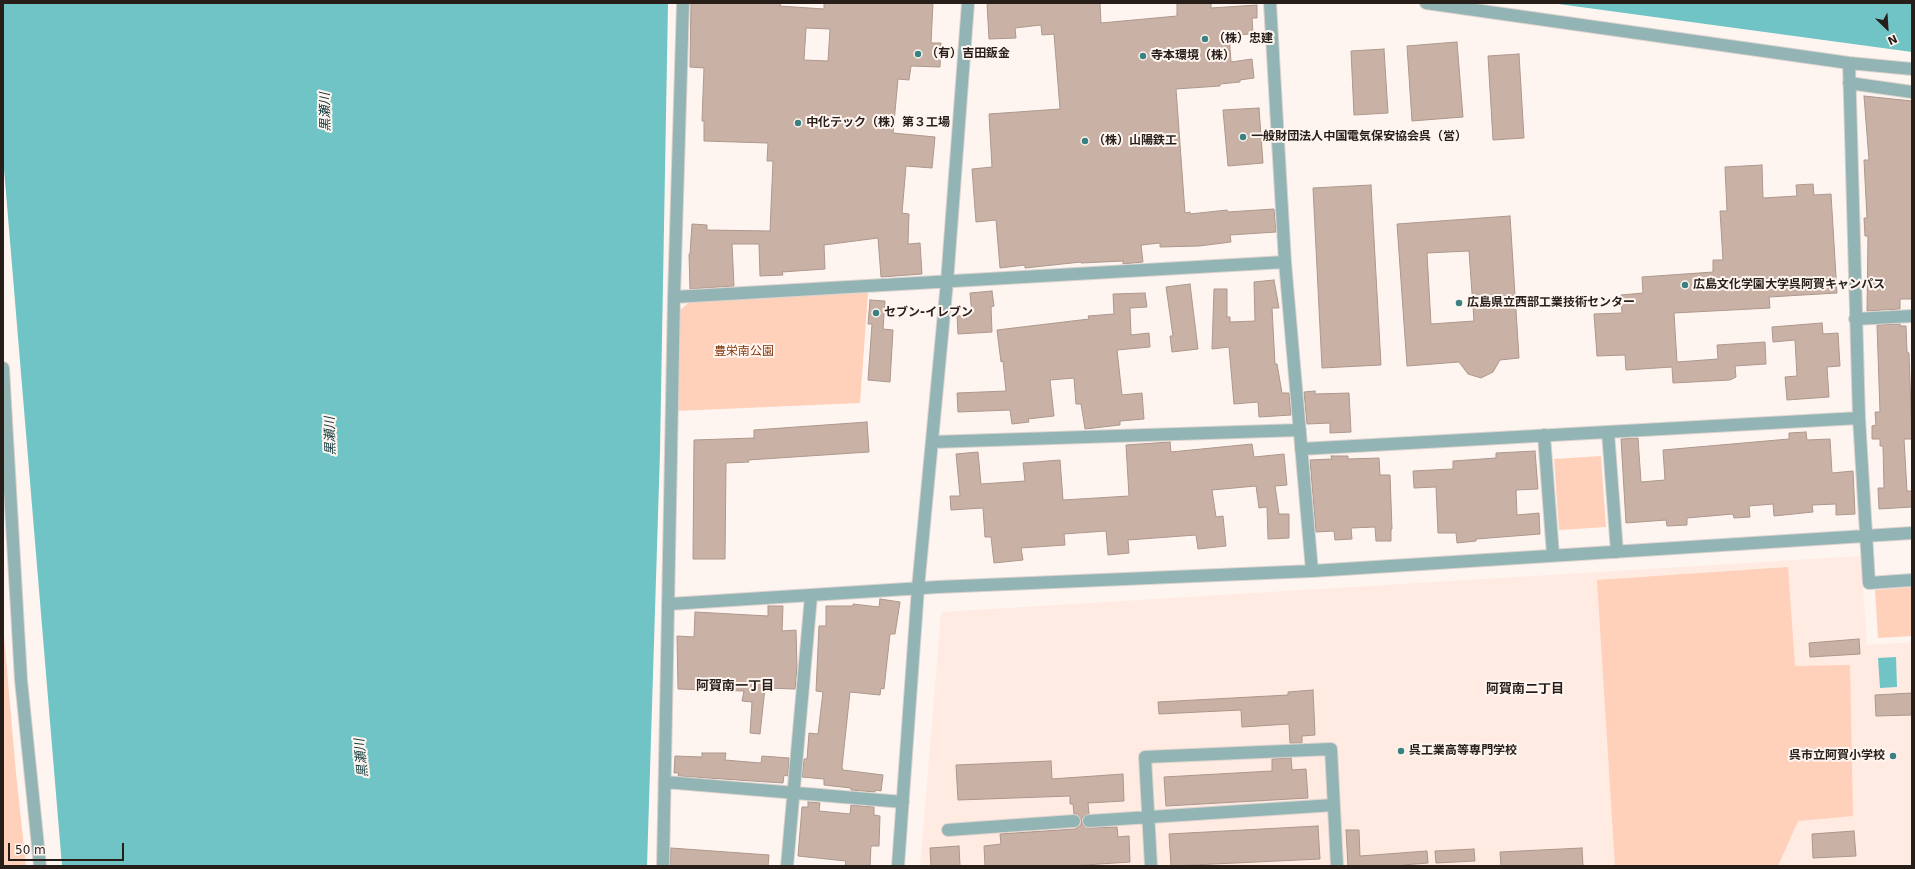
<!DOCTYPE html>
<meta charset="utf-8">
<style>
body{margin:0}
#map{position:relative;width:1915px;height:869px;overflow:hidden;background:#fff5f0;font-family:"DejaVu Sans",sans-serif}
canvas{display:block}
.frame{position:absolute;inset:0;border:4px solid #271e1a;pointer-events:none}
.north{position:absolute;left:1867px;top:8px;width:40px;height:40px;-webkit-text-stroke:3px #fff5f0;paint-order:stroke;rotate:155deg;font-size:11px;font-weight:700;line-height:16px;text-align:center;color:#271e1a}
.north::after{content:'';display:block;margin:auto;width:14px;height:18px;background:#271e1a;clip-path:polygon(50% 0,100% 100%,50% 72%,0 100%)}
.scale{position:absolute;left:8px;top:843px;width:116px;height:18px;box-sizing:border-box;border:2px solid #271e1a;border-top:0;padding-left:5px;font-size:12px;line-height:14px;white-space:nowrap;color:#271e1a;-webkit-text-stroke:3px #fff5f0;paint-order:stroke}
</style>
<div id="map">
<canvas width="1915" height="869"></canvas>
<div class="frame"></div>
<div class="north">N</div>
<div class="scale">50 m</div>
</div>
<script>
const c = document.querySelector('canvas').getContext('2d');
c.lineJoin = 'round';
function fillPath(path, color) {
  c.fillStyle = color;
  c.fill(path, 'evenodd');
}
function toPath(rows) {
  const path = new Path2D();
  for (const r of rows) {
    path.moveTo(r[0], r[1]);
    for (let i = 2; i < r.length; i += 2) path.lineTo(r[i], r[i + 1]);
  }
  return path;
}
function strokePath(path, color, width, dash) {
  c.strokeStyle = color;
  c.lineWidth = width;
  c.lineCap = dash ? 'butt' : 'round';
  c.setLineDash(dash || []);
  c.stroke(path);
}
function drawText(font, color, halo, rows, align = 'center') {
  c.font = font + ' "DejaVu Sans","Noto Sans JP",sans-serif';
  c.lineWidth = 4;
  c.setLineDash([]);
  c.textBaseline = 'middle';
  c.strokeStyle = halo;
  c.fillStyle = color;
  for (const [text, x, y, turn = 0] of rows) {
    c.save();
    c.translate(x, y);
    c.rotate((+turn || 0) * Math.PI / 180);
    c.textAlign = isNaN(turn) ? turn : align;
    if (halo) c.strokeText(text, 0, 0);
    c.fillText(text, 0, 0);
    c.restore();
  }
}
fillPath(toPath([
 [1861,556,1867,645,1912,642,1912,866,920,866,941,612]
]), '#ffebe2');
fillPath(toPath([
 [862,292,868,293,860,403,676,411,679,311,694,298],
 [1601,456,1606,527,1559,530,1554,459],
 [1788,567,1795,666,1850,665,1853,816,1798,821,1778,866,1615,866,1597,580],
 [1912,587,1912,636,1878,638,1875,590],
 [3,624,16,773,26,866,3,866]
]), '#ffd0ba');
fillPath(toPath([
 [3,3,668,3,660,451,647,866,62,866,3,157],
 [1551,3,1912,3,1912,52],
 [1896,657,1897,687,1880,688,1878,658]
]), '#70c4c5');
const building = toPath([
 [691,3,781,3,780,6,824,9,824,3,933,3,931,43,941,43,940,67,911,66,909,80,898,79,893,133,935,137,932,168,906,166,902,213,909,214,908,244,920,243,922,274,881,277,878,238,824,245,825,269,782,272,783,275,760,276,759,244,732,244,734,286,690,289,689,254,690,254,692,224,707,225,707,230,770,231,773,161,767,161,768,143,704,141,704,121,702,121,704,68,690,67,691,3],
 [806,28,830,29,828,61,804,60,806,28],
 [987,3,1100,3,1101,23,1177,16,1177,3,1211,3,1211,8,1257,5,1257,18,1252,18,1253,34,1229,35,1231,62,1252,59,1254,78,1240,80,1240,82,1220,84,1220,86,1176,89,1185,213,1190,212,1190,214,1227,210,1228,212,1274,209,1276,232,1230,235,1231,242,1199,246,1160,247,1160,243,1141,245,1143,262,1123,264,1123,261,1081,263,1081,262,1025,268,1025,265,1000,268,996,220,976,222,972,169,992,167,989,114,1060,109,1054,34,1042,35,1041,25,1015,28,1016,38,989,39,987,3],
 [1457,42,1463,117,1412,121,1407,46,1457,42],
 [1384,49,1388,113,1354,115,1351,51,1384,49],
 [1519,54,1524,138,1493,140,1488,56,1519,54],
 [1864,96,1912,101,1912,299,1900,299,1900,309,1867,311,1868,236,1865,236,1864,218,1867,218,1864,160,1869,160,1864,96],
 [1259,108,1263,163,1228,166,1223,110,1259,108],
 [1762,165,1763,198,1797,196,1796,185,1813,184,1814,195,1831,194,1837,293,1769,297,1770,308,1674,313,1677,362,1718,359,1717,345,1765,342,1766,364,1735,366,1736,377,1730,380,1673,383,1672,367,1626,370,1625,355,1597,356,1594,314,1622,313,1621,295,1643,293,1642,277,1713,272,1713,260,1723,260,1720,211,1727,211,1725,167,1762,165],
 [1371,185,1381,365,1322,368,1313,188,1371,185],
 [1510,216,1519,358,1500,360,1493,372,1481,378,1468,374,1459,362,1407,366,1397,224,1510,216],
 [1469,251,1474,321,1431,324,1427,253,1469,251],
 [1274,280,1279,308,1272,308,1275,364,1277,364,1282,393,1289,393,1291,415,1259,417,1258,402,1234,404,1229,347,1212,349,1214,289,1227,289,1227,317,1230,317,1230,322,1255,321,1254,282,1274,280],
 [1190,284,1198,349,1172,352,1170,336,1173,336,1166,287,1190,284],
 [992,291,994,306,991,307,992,332,958,334,957,316,972,315,970,293,992,291],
 [1145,293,1147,307,1130,308,1131,335,1149,333,1150,347,1117,350,1122,395,1142,393,1144,419,1120,421,1120,425,1085,429,1081,404,1076,404,1074,378,1050,380,1054,416,1028,419,1029,422,1012,424,1010,410,958,412,957,393,1006,391,1003,361,1001,362,997,330,1089,319,1088,316,1114,314,1113,294,1145,293],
 [870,300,885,301,883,329,893,330,890,382,868,380,872,324,868,324,870,300],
 [1822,323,1823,334,1838,333,1840,366,1827,367,1829,397,1787,400,1785,377,1797,376,1795,340,1773,342,1772,327,1822,323],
 [1900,324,1900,326,1906,326,1907,352,1909,353,1912,439,1904,439,1907,491,1912,491,1912,507,1879,509,1878,488,1884,488,1883,446,1880,446,1880,439,1872,439,1872,426,1876,425,1875,412,1880,412,1877,325,1900,324],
 [1315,391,1315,394,1349,393,1351,432,1330,433,1330,423,1307,424,1304,392,1315,391],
 [867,422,869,452,748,460,749,462,726,463,725,559,693,559,694,440,754,438,754,430,867,422],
 [1806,432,1807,440,1830,439,1832,473,1853,471,1855,514,1836,515,1836,504,1812,505,1813,512,1774,516,1773,504,1749,506,1750,517,1734,518,1733,514,1687,518,1687,525,1667,526,1666,520,1626,523,1621,439,1638,438,1641,482,1665,480,1663,450,1789,439,1789,433,1806,432],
 [1170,442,1171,452,1252,444,1254,457,1284,454,1287,485,1275,486,1279,514,1289,514,1289,538,1268,539,1267,507,1259,508,1256,486,1212,490,1216,517,1223,516,1226,546,1198,549,1196,535,1128,540,1129,553,1108,555,1106,531,1064,534,1065,545,1021,548,1023,560,994,563,991,537,985,537,983,508,951,510,950,496,960,496,956,454,978,452,981,484,1025,481,1023,463,1060,460,1063,500,1129,496,1126,445,1170,442],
 [1535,451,1538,489,1516,490,1517,515,1539,513,1540,534,1476,539,1476,541,1457,543,1456,533,1438,533,1436,487,1414,488,1413,471,1453,469,1453,461,1496,458,1496,453,1535,451],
 [1331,456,1348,456,1348,459,1379,458,1380,475,1390,475,1392,529,1391,529,1391,541,1376,541,1375,527,1351,528,1352,539,1335,540,1334,531,1316,532,1310,460,1332,459,1331,456],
 [880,599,900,602,895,634,890,634,884,689,881,688,880,695,850,692,842,767,843,770,883,775,881,791,875,790,875,792,851,790,851,788,824,785,824,779,802,777,804,759,807,759,809,733,818,734,823,692,816,691,819,626,826,626,826,606,853,606,853,604,879,607,880,599],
 [768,606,783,606,782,631,796,630,797,667,795,689,765,688,760,734,750,733,752,702,742,701,744,691,678,689,677,636,694,637,695,612,768,616,768,606],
 [1859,639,1860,654,1810,657,1809,643,1859,639],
 [1313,690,1315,735,1302,736,1302,743,1290,743,1289,724,1242,727,1241,710,1159,714,1158,702,1288,695,1288,692,1313,690],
 [1912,693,1912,715,1876,716,1875,695,1912,693],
 [702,753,726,753,725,760,761,763,762,756,789,758,788,776,784,775,783,783,678,776,679,773,674,773,675,756,702,757,702,753],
 [1291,758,1292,770,1306,769,1308,798,1166,806,1164,777,1272,771,1272,759,1291,758],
 [1051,761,1052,779,1123,774,1124,801,1088,803,1089,814,1082,817,1082,822,1083,825,1089,828,1117,827,1118,837,1129,836,1130,862,1069,866,985,866,984,846,1001,844,1000,834,1075,829,1081,825,1081,820,1078,814,1074,814,1073,804,1070,804,1070,796,958,800,956,765,1051,761],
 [808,802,820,803,819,811,850,814,851,805,874,807,874,815,880,816,879,846,871,846,870,866,845,866,846,861,798,856,802,807,808,807,808,802],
 [1318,826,1320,859,1171,866,1169,834,1318,826],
 [1346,830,1359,830,1360,856,1427,851,1428,863,1403,865,1403,866,1348,866,1346,830],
 [1854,831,1856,856,1813,858,1812,834,1854,831],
 [959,846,960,866,931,866,930,848,959,846],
 [671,848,769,855,768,866,670,866,671,848],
 [1582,848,1583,866,1501,866,1500,852,1582,848],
 [1474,849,1475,861,1436,863,1435,851,1474,849]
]);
fillPath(building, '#c9b1a6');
strokePath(building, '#ad978c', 1);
const minor = toPath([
 [1270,3,1285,262,1312,571],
 [1426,3,1849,63,1912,69],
 [1849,63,1859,418,1869,583,1912,580],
 [1849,83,1912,92],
 [674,297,1285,262],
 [1855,319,1912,316],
 [3,368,21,680,40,866],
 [1608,432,1617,552],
 [1544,435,1553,555],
 [932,442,1300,430],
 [1301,449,1859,418],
 [669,604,938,587,1312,571,1912,533],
 [665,782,903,802],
 [1089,821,1334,805],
 [948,830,1074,821],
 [663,866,674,297,683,3],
 [787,866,811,596],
 [898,866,918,588,947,282,968,3],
 [1151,866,1145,757,1331,749,1337,866]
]);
strokePath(minor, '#dcd3ce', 14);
strokePath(minor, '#92b4b4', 12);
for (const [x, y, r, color] of [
 [1205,39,4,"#398182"],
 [918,54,4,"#398182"],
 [1143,56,4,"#398182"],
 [798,123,4,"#398182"],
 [1243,137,4,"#398182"],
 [1085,141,4,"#398182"],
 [1685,285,4,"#398182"],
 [1459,303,4,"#398182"],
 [876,313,4,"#398182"],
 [1401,751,4,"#398182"],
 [1893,756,4,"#398182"]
]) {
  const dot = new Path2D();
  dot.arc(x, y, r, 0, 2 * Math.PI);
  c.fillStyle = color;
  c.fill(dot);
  strokePath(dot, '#fff5f0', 1.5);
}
drawText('bold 12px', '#271e1a', '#fff5f0', [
 ["（株）忠建",1213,39],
 ["（有）吉田鈑金",926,54],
 ["寺本環境（株）",1151,56],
 ["中化テック（株）第３工場",806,123],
 ["一般財団法人中国電気保安協会呉（営）",1251,137],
 ["（株）山陽鉄工",1093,141],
 ["広島文化学園大学呉阿賀キャンパス",1693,285],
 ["広島県立西部工業技術センター",1467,303],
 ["セブン-イレブン",884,313],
 ["呉工業高等専門学校",1409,751],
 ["呉市立阿賀小学校",1885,756,"right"]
], 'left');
drawText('12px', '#823a0e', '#fff5f0', [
 ["豊栄南公園",744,352]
]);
drawText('italic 13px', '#0c3637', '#fff5f0', [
 ["黒瀬川",326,112,-91],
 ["黒瀬川",331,436,-92],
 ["黒瀬川",362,758,-96]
]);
drawText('bold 13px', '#271e1a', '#fff5f0', [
 ["阿賀南一丁目",735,687],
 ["阿賀南二丁目",1525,690]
]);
</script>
